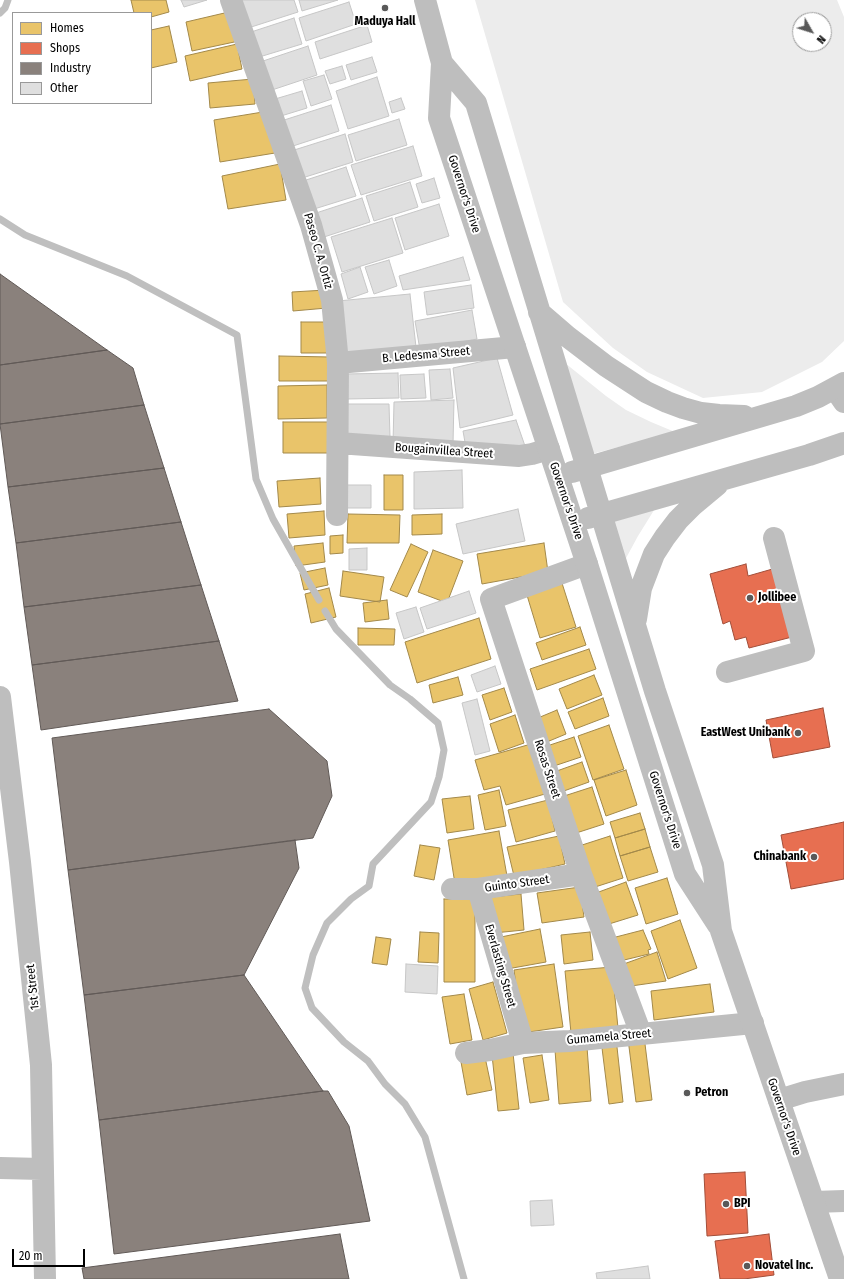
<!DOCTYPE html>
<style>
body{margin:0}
#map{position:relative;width:844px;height:1279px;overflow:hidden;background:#fff;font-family:"Fira Sans Condensed",sans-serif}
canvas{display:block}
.legend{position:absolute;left:12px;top:12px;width:140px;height:92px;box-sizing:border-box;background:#fff;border:1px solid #999;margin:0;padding:5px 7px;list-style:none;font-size:12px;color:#000}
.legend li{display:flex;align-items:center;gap:8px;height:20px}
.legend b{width:20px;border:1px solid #999}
.north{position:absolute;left:792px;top:12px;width:40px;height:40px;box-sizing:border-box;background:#fff;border:1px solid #999;border-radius:50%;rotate:129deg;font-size:11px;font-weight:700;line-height:16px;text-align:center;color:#000}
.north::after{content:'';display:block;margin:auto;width:14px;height:18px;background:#595959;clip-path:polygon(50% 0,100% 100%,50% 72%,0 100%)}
.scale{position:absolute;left:12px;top:1249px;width:73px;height:18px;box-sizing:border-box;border:2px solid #000;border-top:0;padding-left:5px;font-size:12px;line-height:14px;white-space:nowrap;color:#000;-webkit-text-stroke:3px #fff;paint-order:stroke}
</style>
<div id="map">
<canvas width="844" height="1279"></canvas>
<ul class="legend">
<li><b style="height:11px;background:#e9c46a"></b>Homes</li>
<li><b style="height:11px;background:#e76f51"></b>Shops</li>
<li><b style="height:11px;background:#8a817c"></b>Industry</li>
<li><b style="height:11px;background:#dfdfdf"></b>Other</li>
</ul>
<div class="north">N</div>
<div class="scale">20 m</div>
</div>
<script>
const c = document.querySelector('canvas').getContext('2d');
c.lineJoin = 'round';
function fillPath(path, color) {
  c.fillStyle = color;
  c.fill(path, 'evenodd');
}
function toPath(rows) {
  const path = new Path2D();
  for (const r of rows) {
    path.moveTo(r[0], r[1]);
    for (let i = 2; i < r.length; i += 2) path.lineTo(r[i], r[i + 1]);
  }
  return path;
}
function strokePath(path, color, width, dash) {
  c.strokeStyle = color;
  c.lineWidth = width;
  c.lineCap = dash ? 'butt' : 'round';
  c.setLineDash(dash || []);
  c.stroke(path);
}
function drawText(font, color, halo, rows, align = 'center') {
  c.font = font + ' "Fira Sans Condensed",sans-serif';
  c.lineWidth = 4;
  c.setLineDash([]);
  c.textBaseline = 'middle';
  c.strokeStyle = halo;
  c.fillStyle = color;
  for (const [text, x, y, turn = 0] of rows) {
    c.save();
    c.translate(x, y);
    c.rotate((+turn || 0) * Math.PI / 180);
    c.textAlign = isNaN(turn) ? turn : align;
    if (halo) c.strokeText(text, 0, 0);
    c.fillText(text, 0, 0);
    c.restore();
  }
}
fillPath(toPath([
 [475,0,837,0,844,17,844,341,822,362,762,392,703,398,647,372,613,348,563,302],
 [800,20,824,20,824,44,800,44],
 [565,363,606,396,626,410,651,422,675,432,592,454],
 [656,507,638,536,625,560,613,520]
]), '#ececec');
const homes = toPath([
 [131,0,166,0,169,12,151,17,151,13,134,13,131,0],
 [233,11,239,41,192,51,186,22,233,11],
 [169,26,177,62,151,68,151,30,169,26],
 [237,44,242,69,190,81,185,56,237,44],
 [253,79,255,104,210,108,208,83,253,79],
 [269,111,275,153,220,162,214,120,269,111],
 [280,164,286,200,228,209,222,176,280,164],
 [326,290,327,308,293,311,292,292,326,290],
 [301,322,331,322,331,353,301,353,301,322],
 [279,356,330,357,330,381,279,381,279,356],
 [327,385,327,418,278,419,278,386,327,385],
 [283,422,333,422,333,453,283,453,283,422],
 [384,475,403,475,403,510,384,510,384,475],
 [320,478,321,504,279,507,277,481,320,478],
 [324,511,325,535,289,538,287,514,324,511],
 [348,514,400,515,399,543,347,543,348,514],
 [442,514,442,534,412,535,412,515,442,514],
 [343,535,343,553,330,554,330,536,343,535],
 [323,543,325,562,296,566,294,546,323,543],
 [544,543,548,572,482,584,477,554,544,543],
 [411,544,428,552,407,597,390,590,411,544],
 [433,550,463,561,447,603,418,592,433,550],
 [325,568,328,585,304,590,300,573,325,568],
 [343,571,384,577,380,602,340,596,343,571],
 [561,580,576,627,540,638,526,592,561,580],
 [329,588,336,617,311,623,305,594,329,588],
 [387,600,389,619,365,622,363,603,387,600],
 [479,618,491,659,417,683,405,642,479,618],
 [580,627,586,645,542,660,536,643,580,627],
 [358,628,395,629,394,645,358,645,358,628],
 [589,649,596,669,537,690,530,669,589,649],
 [594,675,602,695,567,709,559,689,594,675],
 [458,677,463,695,433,703,429,685,458,677],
 [504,688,512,712,490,720,482,695,504,688],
 [603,698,609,716,575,729,568,712,603,698],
 [557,710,566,734,542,744,533,720,557,710],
 [515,715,524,743,499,752,490,724,515,715],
 [609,725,624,769,593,780,578,736,609,725],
 [574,737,581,757,554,766,547,746,574,737],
 [531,744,545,794,506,805,500,786,484,790,475,760,531,744],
 [582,762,589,782,561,792,554,772,582,762],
 [626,770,637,805,606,816,594,780,626,770],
 [592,787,604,824,570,835,558,798,592,787],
 [499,790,506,826,485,830,478,795,499,790],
 [470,796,474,829,447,833,442,799,470,796],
 [548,800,555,831,516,842,508,810,548,800],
 [640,813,645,829,615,838,610,822,640,813],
 [645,829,650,847,620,856,615,838,645,829],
 [499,831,507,876,455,884,448,840,499,831],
 [559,836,565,864,514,876,507,847,559,836],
 [610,836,623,878,592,888,579,846,610,836],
 [420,845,440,848,434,880,414,876,420,845],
 [650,847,658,872,628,881,620,856,650,847],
 [667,878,678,914,646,924,635,888,667,878],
 [626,882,638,915,609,924,596,893,626,882],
 [580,887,584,917,542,923,537,893,580,887],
 [521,894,524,930,494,933,491,897,521,894],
 [444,899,475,899,475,982,444,982,444,899],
 [680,920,697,968,668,979,651,931,680,920],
 [540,929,546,962,507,969,501,937,540,929],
 [643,930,651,949,648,950,649,954,620,961,612,938,643,930],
 [420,932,439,933,438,963,418,962,420,932],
 [590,932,593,960,564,964,561,935,590,932],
 [376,937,391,939,387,965,372,963,376,937],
 [657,952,666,981,631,986,621,965,657,952],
 [554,964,563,1027,522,1033,514,970,554,964],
 [612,967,618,1028,571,1033,565,971,612,967],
 [493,982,507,1033,483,1040,469,989,493,982],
 [710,984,714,1012,654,1020,651,991,710,984],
 [464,994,472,1040,450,1044,442,997,464,994],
 [644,1036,652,1100,636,1102,628,1039,644,1036],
 [616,1038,623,1102,609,1104,601,1040,616,1038],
 [587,1047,591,1101,559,1104,555,1050,587,1047],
 [513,1053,519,1109,498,1111,492,1055,513,1053],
 [542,1055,549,1100,530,1103,523,1058,542,1055],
 [485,1057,492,1090,467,1095,461,1062,485,1057]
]);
fillPath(homes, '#e9c46a');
strokePath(homes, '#a3894a', 1);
const shops = toPath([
 [746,564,748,576,776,568,792,637,749,648,746,637,735,640,730,621,723,624,710,574,746,564],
 [823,708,830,747,773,758,766,720,823,708],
 [844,822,844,879,791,889,781,835,844,822],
 [745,1172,748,1233,707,1236,704,1174,745,1172],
 [769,1234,774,1275,744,1279,720,1279,715,1241,769,1234]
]);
fillPath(shops, '#e76f51');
strokePath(shops, '#a24e39', 1);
const industry = toPath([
 [0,274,107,350,0,365,0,274],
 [107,350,133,368,144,405,0,424,0,365,107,350],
 [144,405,164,468,8,487,0,424,144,405],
 [164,468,181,522,16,543,8,487,164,468],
 [181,522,201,585,24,607,16,543,181,522],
 [201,585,219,641,32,665,24,607,201,585],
 [219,641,238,701,41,730,32,665,219,641],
 [269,709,327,761,332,796,313,838,68,870,52,738,269,709],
 [295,840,299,868,244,975,84,995,68,870,295,840],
 [244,975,323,1091,99,1120,84,995,244,975],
 [323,1091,328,1091,349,1126,370,1221,114,1254,99,1120,323,1091],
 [340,1234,349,1279,84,1279,82,1268,340,1234]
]);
fillPath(industry, '#8a817c');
strokePath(industry, '#615a57', 1);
strokePath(toPath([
 [0,13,5,8,8,0],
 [0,219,25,235,127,276,237,335,256,479,273,519,319,600],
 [325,611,336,629,390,685,410,699,438,723,444,750,439,777,431,802,373,864,369,886,351,899,327,923,313,955,305,988,312,1008,344,1042,368,1061,385,1084,405,1104,425,1137,464,1279]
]), '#bfbfbf', 7);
const building = toPath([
 [181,0,207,0,184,7,181,0],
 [236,0,294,0,298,12,245,29,236,0],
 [299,0,338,0,302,11,299,0],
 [349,2,356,24,306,41,299,18,349,2],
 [294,18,302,44,256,58,248,33,294,18],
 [367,25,372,42,320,59,315,42,367,25],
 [308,46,317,75,269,91,260,62,308,46],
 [372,57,377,72,351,80,346,65,372,57],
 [342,66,346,79,330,84,325,71,342,66],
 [324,75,332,99,311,106,303,81,324,75],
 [377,77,389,116,348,129,336,91,377,77],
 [302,91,307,108,281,116,275,99,302,91],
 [401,98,405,109,392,113,389,102,401,98],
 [331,105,339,131,290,147,281,121,331,105],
 [399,119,407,145,356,161,348,135,399,119],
 [345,134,353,162,299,179,291,151,345,134],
 [413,146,422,176,361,195,351,165,413,146],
 [346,167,356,196,311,210,303,181,346,167],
 [434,178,440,198,422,203,416,184,434,178],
 [410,182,418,207,374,221,366,196,410,182],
 [362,198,370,222,324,237,316,213,362,198],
 [439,204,449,236,405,250,395,218,439,204],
 [392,218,403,253,342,272,331,237,392,218],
 [463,257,470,280,403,290,399,276,463,257],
 [389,260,397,286,374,294,365,267,389,260],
 [360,267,368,292,348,299,341,274,360,267],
 [471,285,474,308,427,315,424,292,471,285],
 [410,294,416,347,343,354,338,301,410,294],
 [472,310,477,339,420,350,415,321,472,310],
 [497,358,513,415,460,428,453,368,497,358],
 [450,369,453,398,431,400,429,370,450,369],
 [398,373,399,398,346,399,346,374,398,373],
 [424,374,426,398,401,399,400,375,424,374],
 [454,400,453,444,393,443,394,402,454,400],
 [344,404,389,404,390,437,344,438,344,404],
 [516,420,525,446,466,448,463,431,516,420],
 [462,470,463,508,414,509,414,472,462,470],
 [347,485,371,485,371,508,346,508,347,485],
 [518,509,525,541,463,554,456,524,518,509],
 [367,548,367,570,349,570,349,549,367,548],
 [469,591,476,613,427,629,420,608,469,591],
 [416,607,424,632,404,639,396,613,416,607],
 [495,666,501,684,477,692,471,675,495,666],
 [477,699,490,751,475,755,462,703,477,699],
 [406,964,438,966,437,994,405,992,406,964],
 [552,1200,554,1225,531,1226,530,1201,552,1200],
 [648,1266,650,1279,597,1279,596,1273,648,1266]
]);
fillPath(building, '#dfdfdf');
strokePath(building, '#c7c7c7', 1);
strokePath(toPath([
 [231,0,311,225,332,300,338,363,337,515],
 [338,363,515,347],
 [835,389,844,402],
 [338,443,519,456,532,454,549,449],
 [587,564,491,599,581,874,641,1034],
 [727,672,804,651,774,538],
 [0,697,20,862,41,1065,45,1279],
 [452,889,478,889,581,874],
 [478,889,523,1043],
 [466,1053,490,1050,523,1043,570,1041,753,1023],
 [779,1100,805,1092,844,1084],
 [0,1168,42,1169],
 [814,1202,844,1201]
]), '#bebebe', 22);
strokePath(toPath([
 [425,0,442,63,439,118,586,561,685,874,718,925],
 [442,63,476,103,655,691,713,865,721,931,840,1279],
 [539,312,568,337,606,366,646,392,667,402,683,408,701,413,719,415,744,416],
 [572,472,796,406,818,397,844,383],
 [588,518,809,455,844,443],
 [636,619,641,588,654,554,665,537,678,520,693,505,717,485]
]), '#bebebe', 22);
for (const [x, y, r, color] of [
 [385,8,4,"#595959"],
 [750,598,4,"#595959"],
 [798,733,4,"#595959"],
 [814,857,4,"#595959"],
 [687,1093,4,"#595959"],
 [726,1204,4,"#595959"],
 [747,1266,4,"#595959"]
]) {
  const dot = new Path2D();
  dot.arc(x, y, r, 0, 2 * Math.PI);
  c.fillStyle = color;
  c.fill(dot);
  strokePath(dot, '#fff', 1.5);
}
drawText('bold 12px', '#000', '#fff', [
 ["Maduya Hall",385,22,"center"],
 ["Jollibee",758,598],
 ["EastWest Unibank",790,733,"right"],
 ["Chinabank",806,857,"right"],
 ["Petron",695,1093],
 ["BPI",734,1204],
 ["Novatel Inc.",755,1266]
], 'left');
drawText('12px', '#000', '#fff', [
 ["Governor's Drive",464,194,72],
 ["Paseo C. A. Ortiz",318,251,74],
 ["B. Ledesma Street",426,355,-5],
 ["Bougainvillea Street",444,451,4],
 ["Governor's Drive",566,501,71],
 ["Rosas Street",547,769,72],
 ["Governor's Drive",665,810,72],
 ["Guinto Street",517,884,-8],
 ["Everlasting Street",500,966,74],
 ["1st Street",33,987,-96],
 ["Gumamela Street",609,1037,-5],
 ["Governor's Drive",784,1117,71]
]);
</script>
